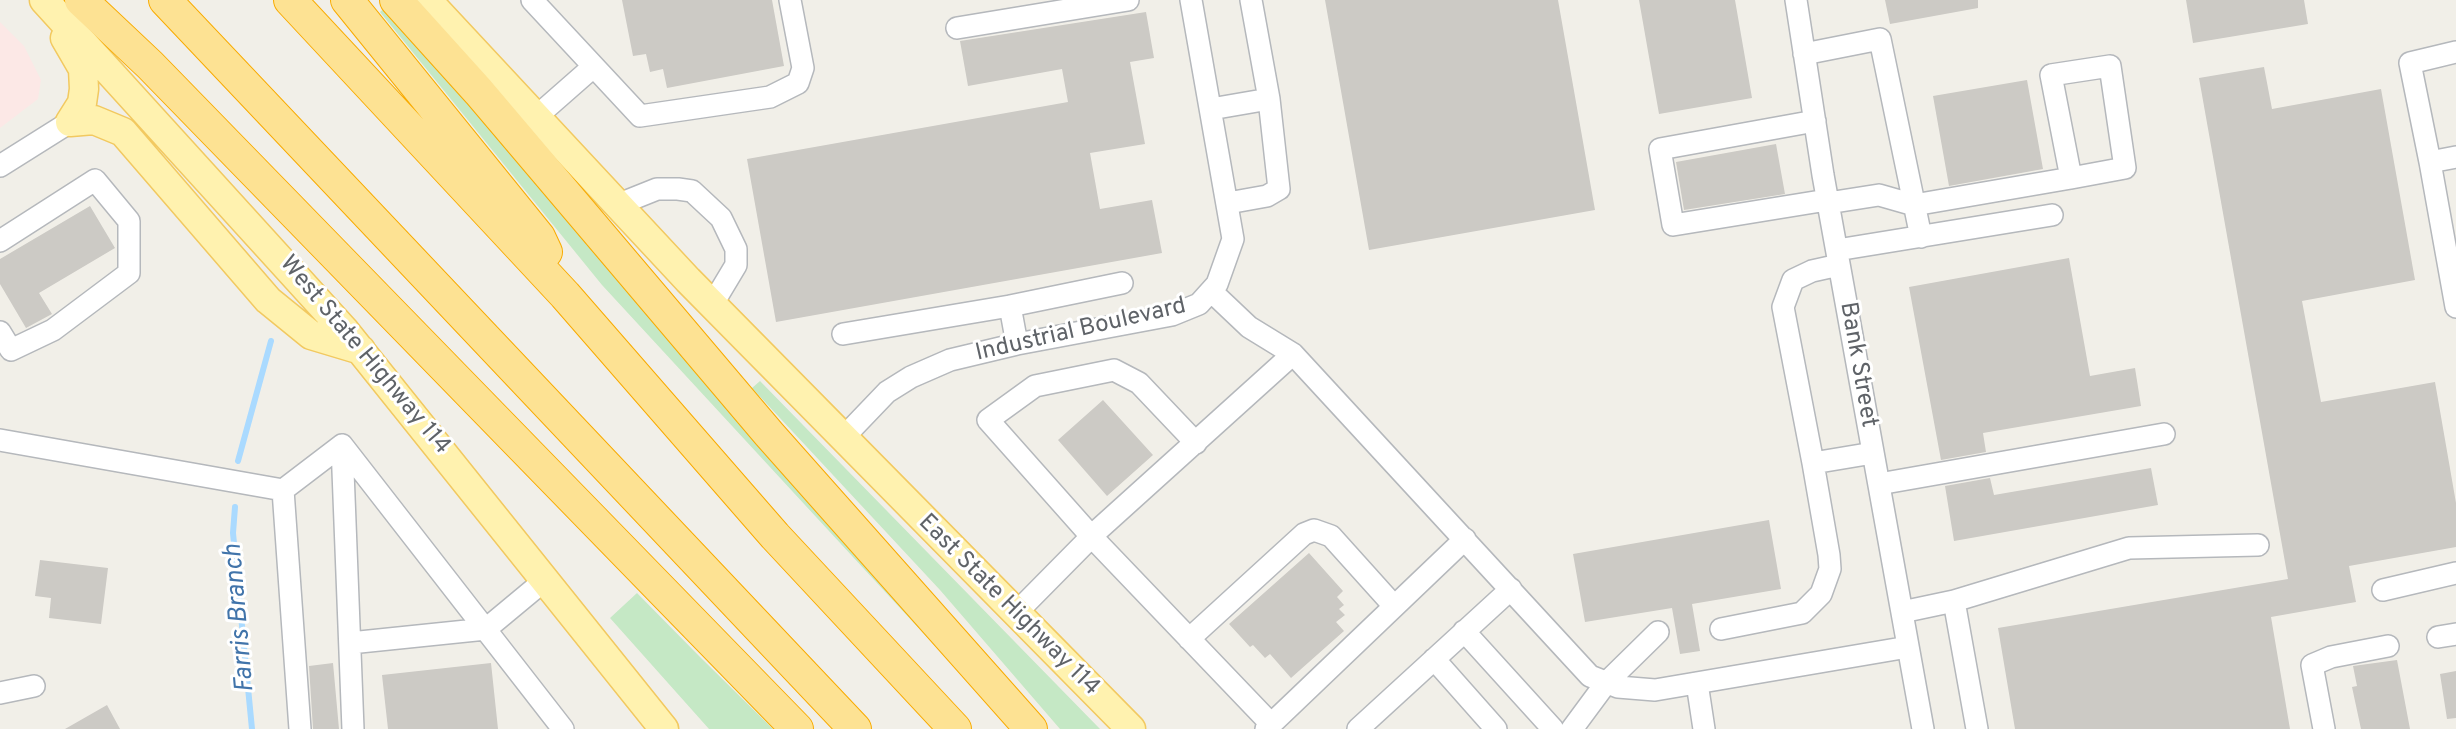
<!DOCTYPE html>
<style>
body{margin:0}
canvas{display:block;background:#f1efe8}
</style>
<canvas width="2456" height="729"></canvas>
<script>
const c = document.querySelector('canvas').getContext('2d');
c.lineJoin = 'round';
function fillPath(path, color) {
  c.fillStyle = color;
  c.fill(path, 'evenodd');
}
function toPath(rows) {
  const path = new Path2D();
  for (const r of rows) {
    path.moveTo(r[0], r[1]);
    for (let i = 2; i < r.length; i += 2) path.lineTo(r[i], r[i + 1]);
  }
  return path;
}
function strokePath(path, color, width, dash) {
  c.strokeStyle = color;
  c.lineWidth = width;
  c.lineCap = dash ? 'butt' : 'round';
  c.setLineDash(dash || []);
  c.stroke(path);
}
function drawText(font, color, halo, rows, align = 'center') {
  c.font = font + ' Overpass,sans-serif';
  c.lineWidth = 6;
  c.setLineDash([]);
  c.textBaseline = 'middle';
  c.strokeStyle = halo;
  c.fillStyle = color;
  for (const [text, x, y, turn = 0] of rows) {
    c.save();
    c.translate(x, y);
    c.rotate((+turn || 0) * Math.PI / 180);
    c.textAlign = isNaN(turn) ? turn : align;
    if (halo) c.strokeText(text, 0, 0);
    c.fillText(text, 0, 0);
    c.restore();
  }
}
fillPath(toPath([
 [0,22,24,46,41,80,38,99,0,128]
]), '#fce8e6');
fillPath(toPath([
 [389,4,972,686,602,285,380,12],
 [760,381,1100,729,1060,729,940,590,752,388],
 [637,593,700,657,773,729,709,729,610,618]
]), '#c5e8c5');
strokePath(toPath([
 [238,461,271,341],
 [235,507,233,533,252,729]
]), '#aadaff', 6);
fillPath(toPath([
 [622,0,772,0,784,66,667,88,663,69,650,72,646,54,633,56],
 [1325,0,1558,0,1595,210,1369,250],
 [1639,0,1735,0,1752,98,1659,114],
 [1885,0,1978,0,1978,8,1890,24],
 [2186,0,2304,0,2308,24,2193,43],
 [1146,12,1154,58,1130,62,1145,144,1090,153,1100,209,1152,200,1162,253,776,322,747,159,1068,102,1062,69,968,86,960,41],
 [2264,67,2272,109,2381,89,2415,280,2302,301,2321,402,2435,382,2456,503,2456,547,2349,566,2356,602,2271,617,2290,729,2015,729,1998,628,2288,579,2199,78],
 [2027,80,2043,169,1949,186,1933,96],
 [1776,144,1785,194,1684,210,1676,162],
 [90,206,115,248,39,293,52,314,26,328,0,284,0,259],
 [2069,258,2090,376,2135,368,2141,406,1983,433,1986,452,1941,460,1909,287],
 [1103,400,1153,455,1107,496,1058,440],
 [2151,468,2158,505,1954,541,1945,486,1990,478,1994,495],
 [1769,520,1781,589,1692,604,1700,651,1680,654,1672,608,1585,622,1573,554],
 [1309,553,1343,591,1337,597,1344,605,1339,609,1345,615,1336,622,1344,631,1291,678,1270,654,1265,658,1253,645,1250,647,1229,624],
 [40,560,108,568,101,624,49,618,51,598,35,596],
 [2397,660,2410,729,2361,729,2352,687,2357,686,2353,666],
 [333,663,339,729,313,729,309,666],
 [491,663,498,729,388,729,382,675],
 [2456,671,2456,718,2447,719,2440,674],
 [107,705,120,729,65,729]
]), '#cccac5');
const minor = toPath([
 [532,0,640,116,770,97,798,83,803,68,790,0],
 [1796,0,1823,175,1923,729],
 [957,28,1128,0],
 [1804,54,1880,39,1921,237],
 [1211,109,1269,99],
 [536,117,593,67],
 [1815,121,1660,149,1673,225,1827,200],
 [2456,157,2430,162,2456,307],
 [2430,162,2410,63,2456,52],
 [0,166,70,122],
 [1228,203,1267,196,1279,189,1269,99,1251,0],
 [1828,203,1879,195,1914,205,2071,178,2051,75,2110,66,2125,168,2071,178],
 [617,205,657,189,678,189,692,191,721,218,736,249,736,265,712,305],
 [0,241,95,180,129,221,129,273,53,330,11,350,0,332],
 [1837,250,2052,215],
 [1211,291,1249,327,1293,354,1590,676,1618,687,1655,690,1908,647],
 [843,334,1010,306],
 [1017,344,1010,306,1122,283],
 [842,439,887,392,911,377,950,360,1017,344,1172,315,1199,304,1217,284,1233,239,1191,0],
 [0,440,283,490,300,729],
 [1196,443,1139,383,1114,370,1035,386,988,420,1091,536,1271,724],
 [342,445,353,729],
 [1813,463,1783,307,1793,280,1812,271,1839,265],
 [1879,484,2164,434],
 [283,490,342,445,563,729],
 [2383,590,2456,573],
 [1954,601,1977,729],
 [1902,612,1954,601,2129,548,2258,545],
 [1016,613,1098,530,1293,354],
 [1721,629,1802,613,1821,594,1830,569,1829,555,1813,463,1873,453],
 [1464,631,1553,729],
 [2438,637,2456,634],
 [1189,639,1304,534,1314,530,1331,536,1394,606],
 [350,643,486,629,545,580],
 [1434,659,1496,729],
 [1697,683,1704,729],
 [0,693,34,686],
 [1266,729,1465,539],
 [1358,729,1511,589],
 [1572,729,1606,683,1658,632],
 [2324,729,2312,665,2331,657,2388,646]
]);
const major = toPath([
 [44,0,345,331,664,729],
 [427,0,688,280,1131,729],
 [65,38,83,69,84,89,82,103,70,122],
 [70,122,94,120,123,132,268,300,311,335,361,350]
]);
const highway = toPath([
 [81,0,150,65,797,729],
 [165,0,855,729],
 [290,0,565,295,775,536,955,729],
 [347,0,539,237,546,252],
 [396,0,479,92,769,434,1031,729]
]);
strokePath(minor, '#b5b8bc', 24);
strokePath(major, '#f2c960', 31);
strokePath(highway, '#f9ab00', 34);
strokePath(minor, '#fff', 21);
strokePath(major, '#fff2af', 28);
strokePath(highway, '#fde293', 32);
drawText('24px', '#5f6368', '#fff', [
 ["Industrial Boulevard",1081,331,-13],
 ["West State Highway 114",364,356,50],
 ["Bank Street",1857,365,80],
 ["East State Highway 114",1008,606,45]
]);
drawText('italic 26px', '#4174aa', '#fff', [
 ["Farris Branch",241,618,-95]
]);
</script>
